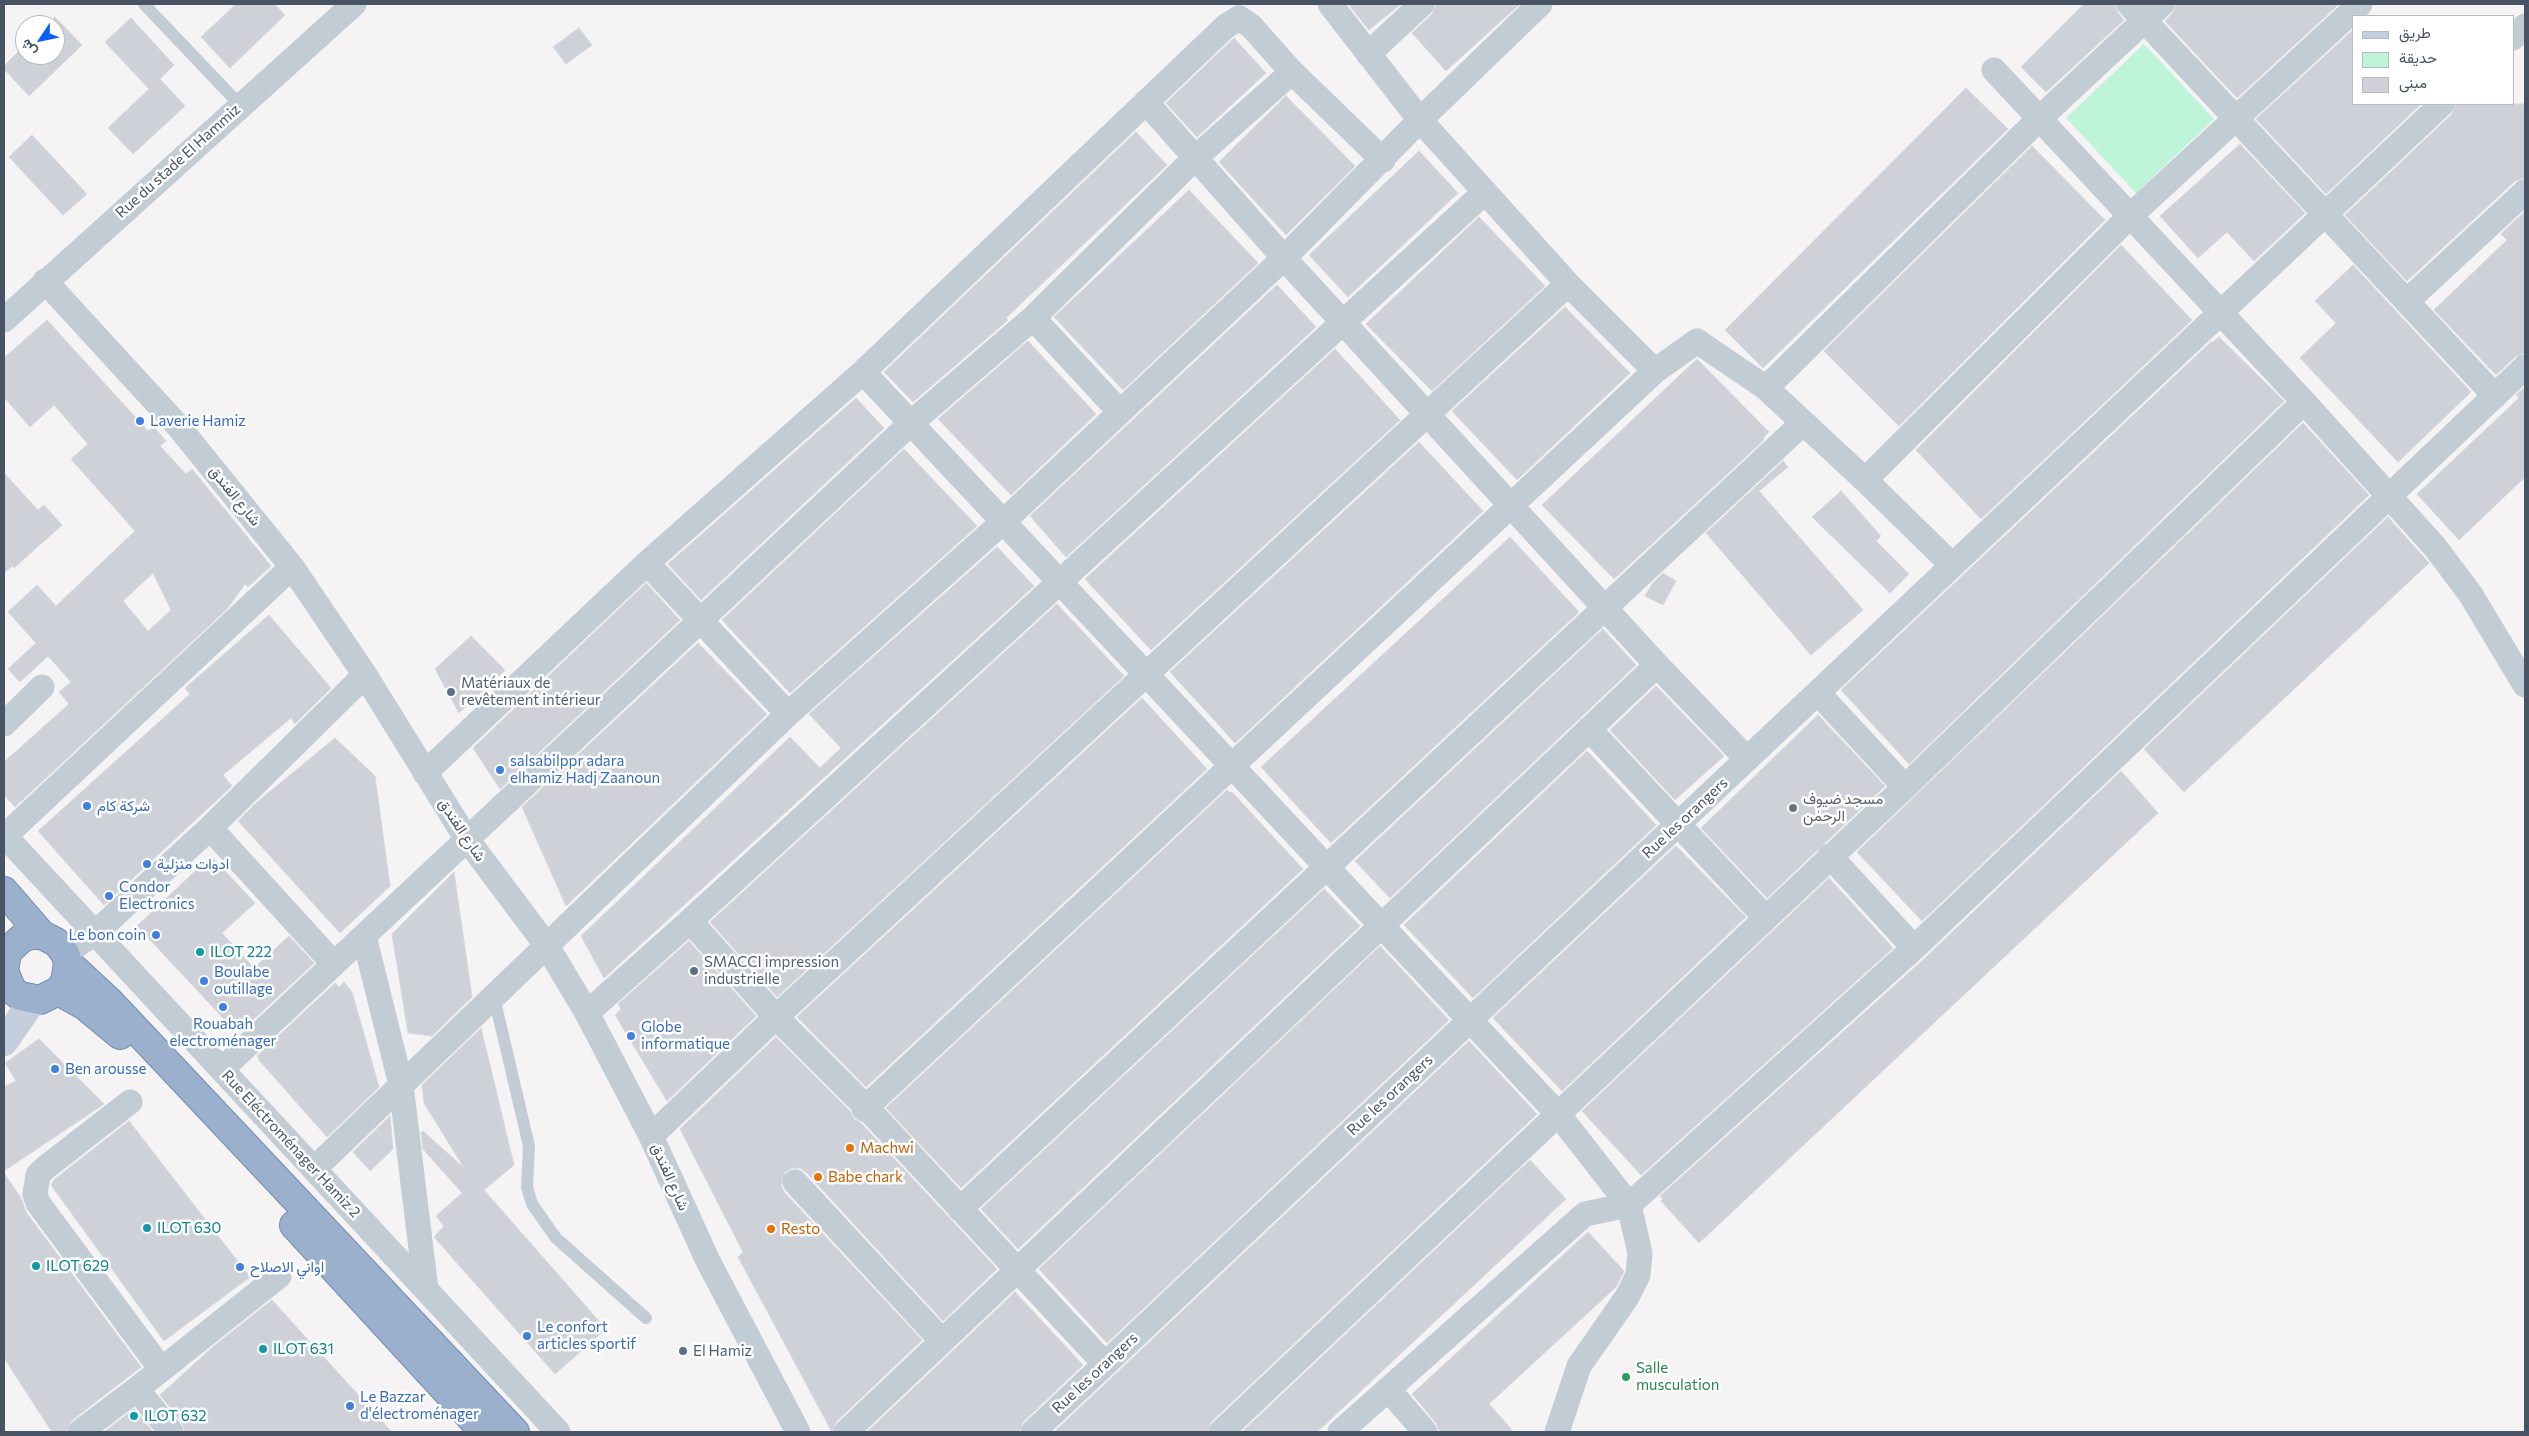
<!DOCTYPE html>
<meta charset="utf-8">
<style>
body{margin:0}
#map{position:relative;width:2529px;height:1436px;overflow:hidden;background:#f5f3f3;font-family:Commissioner,Vazirmatn,sans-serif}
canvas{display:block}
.frame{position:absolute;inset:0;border:5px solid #485463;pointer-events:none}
.legend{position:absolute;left:2352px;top:15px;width:162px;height:90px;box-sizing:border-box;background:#fff;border:1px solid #b6bbc1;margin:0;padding:6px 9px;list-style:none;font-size:15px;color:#485463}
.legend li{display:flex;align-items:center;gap:10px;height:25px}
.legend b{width:25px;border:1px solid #b6bbc1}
.north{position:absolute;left:15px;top:15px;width:50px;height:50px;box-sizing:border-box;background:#fff;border:1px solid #b6bbc1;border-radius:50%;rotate:236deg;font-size:14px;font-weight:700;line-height:20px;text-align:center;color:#485463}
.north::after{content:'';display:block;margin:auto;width:18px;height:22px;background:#075ffa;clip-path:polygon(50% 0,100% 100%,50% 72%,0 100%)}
</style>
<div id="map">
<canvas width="2529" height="1436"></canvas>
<div class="frame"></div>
<ul class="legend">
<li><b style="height:6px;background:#c4cedd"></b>طريق</li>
<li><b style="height:14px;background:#bef5d8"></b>حديقة</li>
<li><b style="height:14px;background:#ced1d8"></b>مبنى</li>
</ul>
<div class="north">ش</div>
</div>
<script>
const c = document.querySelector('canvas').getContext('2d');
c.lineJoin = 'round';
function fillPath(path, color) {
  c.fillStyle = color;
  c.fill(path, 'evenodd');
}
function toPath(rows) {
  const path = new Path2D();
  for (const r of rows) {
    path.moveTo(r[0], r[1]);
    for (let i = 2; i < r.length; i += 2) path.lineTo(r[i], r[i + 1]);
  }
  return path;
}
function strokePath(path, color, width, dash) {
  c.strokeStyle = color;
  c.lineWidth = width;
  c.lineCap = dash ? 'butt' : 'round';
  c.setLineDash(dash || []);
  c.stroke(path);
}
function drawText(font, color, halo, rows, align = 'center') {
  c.font = font + ' Commissioner,Vazirmatn,sans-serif';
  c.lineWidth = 5;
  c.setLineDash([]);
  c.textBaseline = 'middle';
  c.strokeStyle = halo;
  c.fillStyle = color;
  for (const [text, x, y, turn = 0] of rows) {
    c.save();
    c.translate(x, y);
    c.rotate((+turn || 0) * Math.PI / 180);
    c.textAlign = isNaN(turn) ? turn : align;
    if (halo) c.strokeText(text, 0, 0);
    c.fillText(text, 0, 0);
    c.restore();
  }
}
fillPath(toPath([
 [2144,44,2214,119,2136,193,2066,118]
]), '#bef5d8');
const building = toPath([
 [236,4,274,4,285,15,230,68,201,37,236,4],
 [1348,4,1401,4,1369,30,1348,4],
 [1436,4,1520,4,1446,71,1412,33,1432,14,1436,4],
 [2084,4,2115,4,2118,13,2124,20,2046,92,2021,67,2084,4],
 [2176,4,2339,4,2237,98,2165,21,2172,14,2176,4],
 [55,17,82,45,29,96,4,69,4,66,25,45,25,55,55,55,55,25,47,25,55,17],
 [131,18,174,65,160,79,185,106,133,154,108,128,149,89,105,42,131,18],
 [579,28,592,45,566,64,553,47,579,28],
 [2353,30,2353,104,2421,104,2326,194,2256,119,2353,30],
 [1234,38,1266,73,1197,137,1166,103,1234,38],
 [1966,88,2008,129,1763,368,1725,330,1966,88],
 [1286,96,1355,166,1286,235,1219,162,1286,96],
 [2456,104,2525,104,2525,178,2515,181,2407,281,2345,215,2452,114,2456,104],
 [1136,132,1167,165,1006,318,1008,320,913,402,884,372,1136,132],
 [32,135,87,194,63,215,9,157,32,135],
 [2240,144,2305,213,2254,261,2227,232,2198,258,2160,216,2240,144],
 [2032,146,2105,220,1899,426,1824,351,2032,146],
 [1419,151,1458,193,1348,297,1309,255,1419,151],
 [1189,190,1258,263,1123,390,1054,317,1189,190],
 [2525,211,2525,353,2515,357,2496,375,2434,310,2507,240,2501,234,2525,211],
 [1479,217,1545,286,1432,391,1366,324,1479,217],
 [2121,245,2192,320,1981,519,1916,450,2121,245],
 [2353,265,2471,392,2398,462,2300,358,2336,323,2315,301,2353,265],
 [1277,285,1316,327,1066,557,1030,516,1277,285],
 [1565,307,1630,373,1517,480,1452,411,1565,307],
 [47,320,148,431,154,427,166,441,160,446,186,474,192,469,271,566,248,587,245,584,227,609,15,807,4,795,4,762,69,704,59,692,71,682,48,656,20,682,8,669,36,643,8,612,37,585,56,606,135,531,71,459,88,444,54,405,30,427,4,397,4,358,47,320],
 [153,573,171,610,148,631,123,601,153,573],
 [2219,337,2284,401,1909,764,1841,690,2212,341,2213,342,2219,337],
 [1028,341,1096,414,1011,495,938,419,1028,341],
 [1335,349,1400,420,1151,650,1085,579,1335,349],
 [1697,359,1769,432,1763,438,1764,440,1614,579,1542,505,1697,359],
 [2525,387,2525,477,2459,540,2417,494,2519,398,2516,395,2525,387],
 [856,398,884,428,701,600,668,564,856,398],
 [2303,423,2369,495,1922,921,1857,852,2303,423],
 [1419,442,1483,511,1235,743,1170,672,1419,442],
 [904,449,977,526,790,693,722,620,904,449],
 [1783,461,1788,467,1759,491,1863,610,1811,655,1706,533,1783,461],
 [4,473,38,510,44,505,62,525,14,568,12,566,4,573,4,473],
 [1841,491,1881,536,1876,541,1909,574,1890,593,1812,517,1841,491],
 [2388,517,2429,563,2184,792,2144,749,2388,517],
 [1510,537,1579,612,1331,843,1261,767,1510,537],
 [997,547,1034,586,604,978,581,936,790,737,820,768,841,748,809,714,997,547],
 [1663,573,1676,581,1663,605,1645,596,1652,584,1663,573],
 [646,583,680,620,500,789,473,748,646,583],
 [1057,604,1124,676,777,997,710,922,1057,604],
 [269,615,331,688,295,724,291,718,223,775,232,786,104,905,38,831,190,694,185,688,269,615],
 [1603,629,1636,665,1390,898,1355,861,1603,629],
 [471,636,505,670,459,713,435,669,471,636],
 [698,643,767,714,566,906,522,807,698,643],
 [1656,686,1724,756,1675,800,1610,730,1656,686],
 [1142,698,1207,769,866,1087,797,1017,1142,698],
 [1818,715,1885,786,1767,898,1701,828,1818,715],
 [335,738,375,776,390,886,340,933,238,821,256,803,335,738],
 [1587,751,1656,825,1473,998,1404,925,1587,751],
 [2121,771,2158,813,1699,1243,1661,1201,1663,1199,1660,1196,1924,959,2121,771],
 [1227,790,1230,793,1232,792,1303,869,961,1188,886,1108,1227,790],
 [1676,846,1746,917,1562,1091,1493,1018,1676,846],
 [211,856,255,903,222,933,254,968,289,936,314,963,238,1034,137,926,211,856],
 [454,872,472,997,432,1036,408,1033,392,934,454,872],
 [1829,878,1893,948,1641,1175,1582,1111,1829,878],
 [1324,889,1360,926,1018,1249,981,1209,1324,889],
 [689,941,756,1016,667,1101,615,1015,621,1009,618,1004,689,941],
 [1380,946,1449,1020,1107,1343,1039,1269,1380,946],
 [344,982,352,992,379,1087,327,1137,258,1059,260,1058,257,1056,335,983,339,987,344,982],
 [481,1028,514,1165,484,1190,606,1329,555,1374,434,1237,444,1226,436,1216,462,1193,423,1149,421,1133,423,1131,464,1168,424,1103,422,1085,481,1028],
 [776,1037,850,1111,854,1119,861,1123,997,1269,943,1321,806,1172,800,1168,792,1168,785,1172,781,1185,784,1192,922,1340,836,1422,832,1432,738,1257,743,1252,680,1129,776,1037],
 [39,1039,104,1104,4,1171,4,1087,16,1081,5,1063,39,1039],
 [1469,1041,1537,1114,1211,1422,1207,1432,1054,1432,1469,1041],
 [390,1116,393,1149,370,1171,353,1152,390,1116],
 [129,1121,250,1277,164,1341,51,1185,55,1179,129,1121],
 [1530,1160,1566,1199,1317,1432,1242,1432,1530,1160],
 [4,1173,21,1198,26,1212,141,1367,71,1421,66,1432,52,1432,4,1358,4,1173],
 [1588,1232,1624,1271,1616,1287,1489,1404,1514,1432,1440,1432,1436,1423,1412,1394,1588,1232],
 [1015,1292,1083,1365,1023,1422,1019,1432,867,1432,1015,1292],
 [272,1300,392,1432,185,1432,182,1423,160,1395,214,1346,272,1300],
 [134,1409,153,1432,104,1432,134,1409]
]);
fillPath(building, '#ced1d8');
strokePath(building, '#d6d8de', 1);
const trunk = toPath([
 [4,891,42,935],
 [68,963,110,1002,515,1432],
 [4,971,7,952,22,938,32,935,42,935,56,942,65,953,68,963,65,983,58,991,40,1000,20,996,12,990,4,971],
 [58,991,85,1006,120,1035],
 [294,1225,484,1432]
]);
strokePath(trunk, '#718bb2', 30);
strokePath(toPath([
 [144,4,240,105],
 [494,997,529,1146,527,1187,532,1204,556,1238,646,1318]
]), '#c2ccd5', 12);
strokePath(toPath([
 [1330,4,1420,120,1540,4],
 [2129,4,2495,396],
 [2513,38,2525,26],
 [1368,54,1422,4],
 [1994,70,2304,402,2435,547,2471,595,2525,685],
 [1146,102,1284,258,1657,665],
 [45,281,178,426,292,567,365,675,466,838,547,946,587,1013,651,1136,708,1261,798,1432],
 [2407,301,2525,192],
 [1033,318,1120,412],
 [4,320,354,4],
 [863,372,1558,1114,1629,1205,1640,1253,1638,1275,1627,1297,1579,1366,1557,1432],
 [1766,388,1865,480,1952,565],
 [1865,480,2130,216,2360,4],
 [647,563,788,714],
 [1818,693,1905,787],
 [4,724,42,687],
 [1589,729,1765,917],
 [425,773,647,563,863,372,1226,26,1239,18,1251,26,1292,72,1383,160],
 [210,828,334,964],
 [4,834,5,836,292,567],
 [4,835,558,1432],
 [1830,856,1914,948],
 [690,921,776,1017,866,1107,1105,1364],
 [364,936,401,1085,426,1290],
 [65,953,95,933,210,828,365,675],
 [587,1013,690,921,1485,192],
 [222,1069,911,423,1033,318,1195,158,1292,72],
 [130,1102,45,1168,38,1175,35,1194,38,1203,161,1369],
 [864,1109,1655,371],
 [651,1136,776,1017,1568,284],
 [314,1169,788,714,1003,522,1284,258,1420,120,1568,284,1655,371,1697,341,1766,388,2040,118,2162,4],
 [795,1182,942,1341],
 [960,1209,1803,423],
 [137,1389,171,1432],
 [1388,1389,1425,1432],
 [80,1432,137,1389,279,1276],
 [846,1432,1657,665,1747,759],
 [1033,1432,2442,104],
 [1221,1432,1905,787,2304,402],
 [1340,1432,1585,1214,1629,1205,1914,948,2525,367]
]), '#c2ccd5', 25);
strokePath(toPath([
 [4,1042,29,1006,37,1000]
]), '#c4cedd', 28);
strokePath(trunk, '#9bb0cc', 28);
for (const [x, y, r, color] of [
 [140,421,5,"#3f7fe0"],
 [451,692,5,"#5c6f8a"],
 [500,770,5,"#3f7fe0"],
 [87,806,5,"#3f7fe0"],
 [1793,808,5,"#6b7280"],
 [147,864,5,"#3f7fe0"],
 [109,896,5,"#3f7fe0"],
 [156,935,5,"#3f7fe0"],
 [200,952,5,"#0f9aa8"],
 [694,971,5,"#5c6f8a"],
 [204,981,5,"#3f7fe0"],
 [223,1007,5,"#3f7fe0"],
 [631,1036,5,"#3f7fe0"],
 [55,1069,5,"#3f7fe0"],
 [850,1148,5,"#e8710a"],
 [818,1177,5,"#e8710a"],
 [147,1228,5,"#0f9aa8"],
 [771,1229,5,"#e8710a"],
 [36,1266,5,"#0f9aa8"],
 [240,1267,5,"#3f7fe0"],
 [527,1336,5,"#3f7fe0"],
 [263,1349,5,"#0f9aa8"],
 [683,1351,5,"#5c6f8a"],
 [1626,1377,5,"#2e9e5b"],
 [350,1406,5,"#3f7fe0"],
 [134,1416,5,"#0f9aa8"]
]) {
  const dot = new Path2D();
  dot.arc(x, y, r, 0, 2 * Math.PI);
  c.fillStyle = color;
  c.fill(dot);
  strokePath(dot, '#fff', 2);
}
drawText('15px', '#485463', '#fff', [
 ["Rue du stade El Hammiz",178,161,-42],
 ["شارع الفندق",235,496,51],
 ["Rue les orangers",1685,818,-43],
 ["شارع الفندق",462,830,56],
 ["Rue les orangers",1390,1095,-43],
 ["Rue Eléctroménager Hamiz 2",291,1144,47],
 ["شارع الفندق",670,1177,66],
 ["Rue les orangers",1095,1373,-43]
]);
drawText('15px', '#366cbe', '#fff', [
 ["Laverie Hamiz",150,421],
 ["salsabilppr adara",510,761],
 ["elhamiz Hadj Zaanoun",510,778],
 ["شركة كام",97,806],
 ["ادوات منزلية",157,864],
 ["Condor",119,887],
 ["Electronics",119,904],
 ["Le bon coin",146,935,"right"],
 ["Boulabe",214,972],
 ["outillage",214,989],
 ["Rouabah",223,1024,"center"],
 ["electroménager",223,1041,"center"],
 ["Globe",641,1027],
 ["informatique",641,1044],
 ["Ben arousse",65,1069],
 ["اواني الاصلاح",250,1267],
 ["Le confort",537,1327],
 ["articles sportif",537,1344],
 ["Le Bazzar",360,1397],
 ["d'électroménager",360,1414]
], 'left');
drawText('15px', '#4e5e75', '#fff', [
 ["Matériaux de",461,683],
 ["revêtement intérieur",461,700],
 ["SMACCI impression",704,962],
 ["industrielle",704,979],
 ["El Hamiz",693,1351]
], 'left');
drawText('15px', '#5b616d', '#fff', [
 ["مسجد ضيوف",1803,799],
 ["الرحمٰن",1803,816]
], 'left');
drawText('15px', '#0d838f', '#fff', [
 ["ILOT 222",210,952],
 ["ILOT 630",157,1228],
 ["ILOT 629",46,1266],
 ["ILOT 631",273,1349],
 ["ILOT 632",144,1416]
], 'left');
drawText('15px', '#c56008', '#fff', [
 ["Machwi",860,1148],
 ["Babe chark",828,1177],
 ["Resto",781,1229]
], 'left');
drawText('15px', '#27864d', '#fff', [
 ["Salle",1636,1368],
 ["musculation",1636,1385]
], 'left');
</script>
